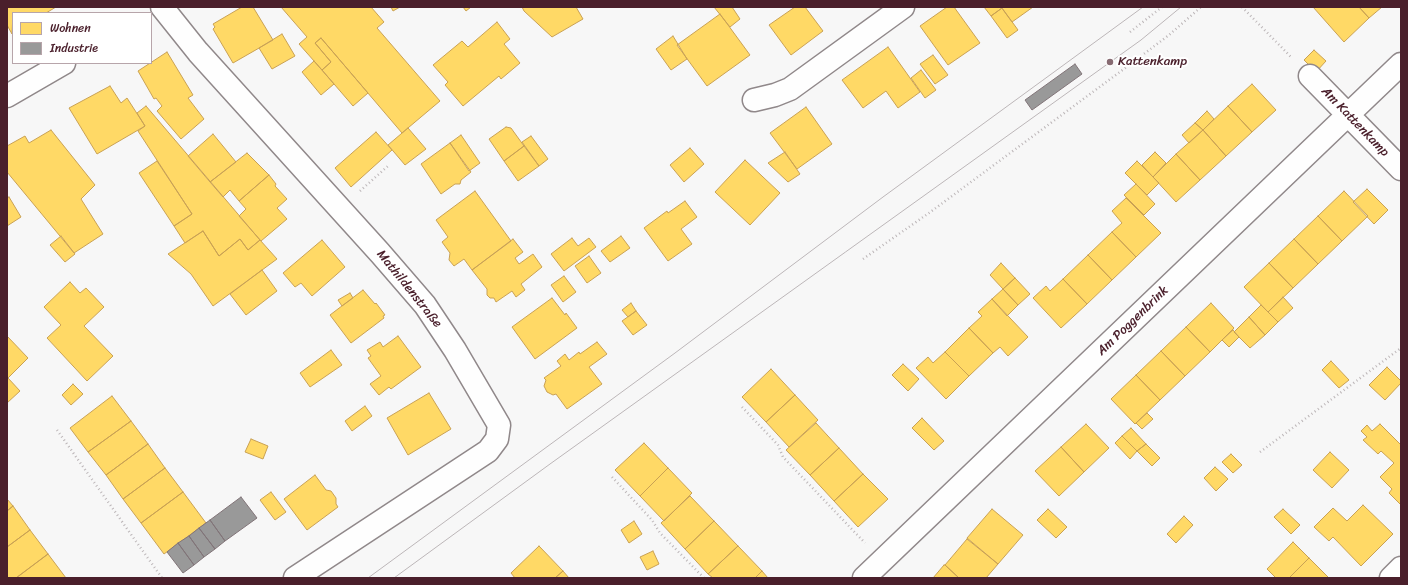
<!DOCTYPE html>
<meta charset="utf-8">
<style>
body{margin:0}
#map{position:relative;width:1408px;height:585px;overflow:hidden;background:#f7f7f7;font-family:Sriracha,sans-serif}
canvas{display:block}
.frame{position:absolute;inset:0;border:8px solid #4a1f2b;pointer-events:none}
.legend{position:absolute;left:12px;top:12px;width:140px;height:52px;box-sizing:border-box;background:#fff;border:1px solid #b7a5aa;margin:0;padding:5px 7px;list-style:none;font-size:12px;color:#4a1f2b}
.legend li{display:flex;align-items:center;gap:8px;height:20px}
.legend b{width:20px;border:1px solid #b7a5aa}
</style>
<div id="map">
<canvas width="1408" height="585"></canvas>
<div class="frame"></div>
<ul class="legend">
<li><b style="height:11px;background:#ffd966"></b>Wohnen</li>
<li><b style="height:11px;background:#999"></b>Industrie</li>
</ul>
</div>
<script>
const c = document.querySelector('canvas').getContext('2d');
c.lineJoin = 'round';
function fillPath(path, color) {
  c.fillStyle = color;
  c.fill(path, 'evenodd');
}
function toPath(rows) {
  const path = new Path2D();
  for (const r of rows) {
    path.moveTo(r[0], r[1]);
    for (let i = 2; i < r.length; i += 2) path.lineTo(r[i], r[i + 1]);
  }
  return path;
}
function strokePath(path, color, width, dash) {
  c.strokeStyle = color;
  c.lineWidth = width;
  c.lineCap = dash ? 'butt' : 'round';
  c.setLineDash(dash || []);
  c.stroke(path);
}
function drawText(font, color, halo, rows, align = 'center') {
  c.font = font + ' Sriracha,sans-serif';
  c.lineWidth = 4;
  c.setLineDash([]);
  c.textBaseline = 'middle';
  c.strokeStyle = halo;
  c.fillStyle = color;
  for (const [text, x, y, turn = 0] of rows) {
    c.save();
    c.translate(x, y);
    c.rotate((+turn || 0) * Math.PI / 180);
    c.textAlign = isNaN(turn) ? turn : align;
    if (halo) c.strokeText(text, 0, 0);
    c.fillText(text, 0, 0);
    c.restore();
  }
}
const homes = toPath([
 [7,7,56,7,46,13,13,13,12,34,7,25,7,7],
 [242,7,253,7,273,40,233,63,213,29,215,27,213,24,242,7],
 [281,7,371,7,384,22,377,28,440,101,402,133,321,38,315,43,331,62,322,70,299,44,307,37,281,7],
 [391,7,400,7,393,11,391,7],
 [463,7,471,7,466,11,463,7],
 [522,7,576,7,583,19,552,37,524,11,522,7],
 [714,7,732,7,740,19,730,27,714,7],
 [795,7,805,7,823,31,791,55,769,25,795,7],
 [947,7,954,7,980,43,948,65,920,26,947,7],
 [984,7,1001,7,1002,8,991,16,984,7],
 [1001,7,1033,7,1012,22,1001,7],
 [1313,7,1359,7,1369,18,1344,42,1313,7],
 [1359,7,1382,7,1369,18,1359,7],
 [1002,8,1018,30,1007,38,991,16,1002,8],
 [720,14,750,55,707,86,677,45,720,14],
 [497,22,510,39,504,44,520,63,501,79,499,76,463,106,445,85,448,82,433,65,462,41,468,47,497,22],
 [282,34,295,56,272,69,259,48,282,34],
 [673,36,687,59,671,70,656,49,673,36],
 [321,38,368,93,353,106,322,70,331,62,315,43,321,38],
 [888,47,920,92,898,108,886,91,863,108,842,80,888,47],
 [1314,50,1326,61,1316,72,1304,60,1314,50],
 [167,52,193,95,188,98,204,119,181,139,157,111,162,106,156,98,154,99,138,71,167,52],
 [933,55,948,75,935,84,920,64,933,55],
 [314,61,334,84,321,95,302,72,314,61],
 [921,70,936,90,925,98,911,78,921,70],
 [1252,84,1276,110,1252,132,1228,106,1252,84],
 [110,86,121,103,127,98,145,126,97,154,69,108,110,86],
 [146,106,260,240,248,250,240,239,219,256,203,231,185,243,174,226,192,214,138,131,145,126,137,113,146,106],
 [1228,106,1252,132,1226,156,1203,130,1228,106],
 [806,107,832,144,797,169,770,133,806,107],
 [1207,111,1214,119,1203,130,1195,123,1207,111],
 [1195,123,1203,130,1189,143,1182,135,1195,123],
 [506,127,511,128,524,146,504,161,489,139,506,127],
 [408,128,426,149,405,165,388,145,408,128],
 [51,130,95,185,81,199,103,234,74,253,7,172,7,146,25,136,29,143,51,130],
 [1203,130,1226,156,1200,180,1176,154,1203,130],
 [376,132,392,150,351,187,335,168,376,132],
 [213,134,236,162,210,182,188,156,213,134],
 [461,135,480,163,469,171,450,143,461,135],
 [531,136,548,159,539,166,522,142,531,136],
 [450,143,471,172,461,180,460,184,455,184,441,194,421,164,450,143],
 [524,146,539,166,518,181,504,161,524,146],
 [690,148,704,164,684,182,670,165,690,148],
 [785,152,800,174,788,182,768,163,785,152],
 [1155,152,1166,163,1153,177,1142,165,1155,152],
 [247,153,269,175,239,201,230,190,223,197,210,182,247,153],
 [1176,154,1200,180,1176,202,1153,177,1176,154],
 [745,160,780,193,750,225,715,192,745,160],
 [157,161,192,214,174,226,139,173,157,161],
 [1137,161,1159,183,1147,195,1125,173,1137,161],
 [269,175,276,184,275,186,287,199,277,208,287,219,261,241,239,216,246,209,239,201,269,175],
 [1136,184,1155,204,1144,215,1124,195,1136,184],
 [1367,189,1388,210,1374,224,1353,202,1367,189],
 [475,191,511,241,472,270,464,259,454,266,449,260,450,253,442,242,448,237,436,220,475,191],
 [1344,191,1368,216,1342,241,1318,216,1344,191],
 [9,197,21,217,7,226,7,198,9,197],
 [1126,198,1161,233,1136,257,1112,232,1122,223,1112,211,1126,198],
 [685,201,697,217,681,229,692,244,668,261,644,228,667,211,668,213,685,201],
 [1318,216,1342,241,1318,264,1294,239,1318,216],
 [203,231,219,256,240,239,248,250,260,240,277,259,213,306,191,274,168,254,203,231],
 [1112,232,1136,257,1112,280,1088,255,1112,232],
 [61,236,75,254,65,262,50,245,61,236],
 [621,236,630,248,610,262,601,251,621,236],
 [572,238,578,246,589,238,596,247,564,271,551,254,572,238],
 [513,239,523,252,515,258,519,264,533,254,542,267,521,284,525,290,516,297,512,291,496,302,494,298,490,298,487,295,487,289,472,270,513,239],
 [1294,239,1318,264,1293,288,1269,263,1294,239],
 [322,240,345,267,312,296,301,283,295,287,283,273,322,240],
 [1088,255,1112,280,1087,304,1063,279,1088,255],
 [589,256,601,273,587,283,575,266,589,256],
 [1001,263,1015,278,1003,289,990,275,1001,263],
 [1269,263,1293,288,1268,312,1244,287,1269,263],
 [262,270,277,291,246,315,230,294,262,270],
 [564,276,576,292,563,302,551,285,564,276],
 [1015,278,1030,294,1018,305,1003,289,1015,278],
 [1063,279,1087,304,1061,328,1033,298,1046,286,1050,291,1063,279],
 [70,282,80,293,86,288,104,307,84,326,113,356,87,381,47,338,61,325,44,307,70,282],
 [1003,289,1018,305,1007,316,992,299,1003,289],
 [363,290,375,304,376,303,385,315,383,316,384,318,351,343,330,315,363,290],
 [350,293,353,298,342,306,338,300,350,293],
 [1283,297,1293,308,1278,322,1268,312,1283,297],
 [552,298,565,315,566,313,577,328,535,359,512,327,552,298],
 [992,299,1028,337,1008,356,1000,347,993,353,969,328,982,316,978,312,992,299],
 [631,303,636,311,628,317,622,310,631,303],
 [1211,303,1234,328,1210,352,1186,327,1211,303],
 [1261,305,1278,322,1265,335,1249,317,1261,305],
 [636,311,647,325,633,335,622,321,636,311],
 [1249,317,1265,335,1250,348,1234,332,1249,317],
 [1186,327,1210,352,1185,376,1161,351,1186,327],
 [969,328,993,353,969,376,945,352,969,328],
 [1233,330,1239,337,1229,347,1222,340,1233,330],
 [7,336,28,358,8,378,7,377,7,336],
 [398,336,421,367,391,389,389,387,379,395,370,384,381,376,368,358,371,356,367,350,380,342,383,347,398,336],
 [597,342,607,354,589,367,602,384,567,409,556,394,553,395,547,392,544,386,546,380,544,378,561,366,557,361,565,354,569,360,579,352,580,354,597,342],
 [331,350,342,365,310,387,300,373,331,350],
 [1161,351,1185,376,1160,400,1136,375,1161,351],
 [945,352,969,376,946,399,916,368,928,357,933,363,945,352],
 [1331,361,1349,380,1339,388,1322,370,1331,361],
 [903,364,919,379,908,391,892,375,903,364],
 [1387,367,1401,381,1401,383,1385,400,1369,385,1387,367],
 [771,369,795,395,766,422,742,397,771,369],
 [1136,375,1160,400,1135,424,1111,399,1136,375],
 [8,378,20,391,7,403,7,379,8,378],
 [73,384,83,394,71,405,62,395,73,384],
 [429,393,451,429,408,455,387,418,429,393],
 [795,395,818,420,789,447,766,422,795,395],
 [112,396,131,421,88,452,70,428,112,396],
 [365,406,372,416,352,431,345,421,365,406],
 [1147,413,1153,419,1142,429,1136,423,1147,413],
 [922,418,944,441,934,450,912,428,922,418],
 [131,421,148,444,106,475,88,452,131,421],
 [816,423,839,448,810,475,786,450,816,423],
 [1086,424,1109,448,1084,472,1061,447,1086,424],
 [1380,424,1401,445,1401,505,1389,493,1392,489,1380,477,1394,463,1381,451,1378,454,1363,440,1367,437,1361,431,1367,425,1372,431,1380,424],
 [1131,428,1146,444,1137,451,1122,436,1131,428],
 [1122,436,1137,451,1130,459,1115,443,1122,436],
 [251,439,268,446,263,459,245,452,251,439],
 [644,443,668,468,640,496,615,470,644,443],
 [148,444,165,468,123,499,106,475,148,444],
 [1146,444,1160,458,1152,466,1137,451,1146,444],
 [1061,447,1084,472,1059,496,1035,471,1061,447],
 [839,448,863,474,834,501,810,475,839,448],
 [1330,452,1349,470,1332,488,1313,470,1330,452],
 [1231,454,1242,465,1233,473,1222,462,1231,454],
 [1215,467,1228,479,1216,491,1204,478,1215,467],
 [165,468,183,492,141,523,123,499,165,468],
 [668,468,692,493,664,521,640,496,668,468],
 [863,474,888,499,858,527,834,501,863,474],
 [315,475,326,490,331,491,336,498,336,504,338,507,307,530,284,499,315,475],
 [183,492,206,523,164,554,141,523,183,492],
 [271,492,286,512,275,520,260,500,271,492],
 [690,496,714,521,685,549,661,523,690,496],
 [7,499,13,506,7,511,7,499],
 [1363,505,1393,534,1361,566,1333,537,1329,541,1314,527,1333,508,1347,521,1363,505],
 [13,506,30,530,7,547,7,511,13,506],
 [992,509,1023,535,998,564,967,538,992,509],
 [1048,509,1067,527,1056,538,1037,520,1048,509],
 [1283,509,1300,525,1291,534,1274,517,1283,509],
 [1184,516,1193,525,1176,543,1167,534,1184,516],
 [634,521,642,534,629,543,621,530,634,521],
 [714,521,738,546,708,574,685,549,714,521],
 [30,530,48,554,16,578,7,578,7,547,30,530],
 [967,539,998,564,986,578,959,578,945,565,967,539],
 [1293,542,1309,558,1289,578,1276,578,1267,569,1293,542],
 [539,546,563,571,555,578,515,578,511,573,539,546],
 [738,546,762,571,755,578,713,578,708,574,738,546],
 [653,551,659,564,647,570,640,557,653,551],
 [48,554,66,578,16,578,48,554],
 [1309,558,1329,578,1289,578,1309,558],
 [944,565,945,565,959,578,933,578,944,565],
 [563,571,569,578,555,578,563,571],
 [762,571,768,578,755,578,762,571]
]);
fillPath(homes, '#ffd966');
strokePath(homes, '#c9a154', 1);
const industry = toPath([
 [1075,64,1082,74,1032,110,1025,100,1075,64],
 [241,497,257,518,225,541,210,520,241,497],
 [210,520,225,541,215,549,199,528,210,520],
 [199,528,215,549,204,557,189,536,199,528],
 [189,536,204,557,194,565,178,543,189,536],
 [178,543,194,565,183,573,167,552,178,543]
]);
fillPath(industry, '#999');
strokePath(industry, '#817478', 1);
const street = toPath([
 [162,7,198,52,380,253,425,305,455,350,499,425,497,439,488,451,295,578],
 [1310,76,1401,169],
 [7,96,64,63],
 [754,100,775,95,790,89,903,7],
 [864,578,1401,64],
 [1391,578,1401,568]
]);
strokePath(street, '#90888a', 25);
strokePath(toPath([
 [1242,7,1292,58],
 [1130,32,1162,7],
 [360,191,388,166],
 [863,259,929,213,1132,63,1169,35,1201,7],
 [742,407,778,445,783,457,865,543],
 [57,430,162,578],
 [1260,452,1401,348],
 [612,477,652,520,660,533,704,578]
]), '#bcb6b8', 2.5, [1, 3]);
strokePath(street, '#fefefe', 22);
strokePath(toPath([
 [368,578,675,353,883,197,1143,7],
 [394,578,550,464,1141,40,1181,7]
]), '#bcb6b8', 1);
for (const [x, y, r, color] of [
 [1110,62,4,"#876b72"]
]) {
  const dot = new Path2D();
  dot.arc(x, y, r, 0, 2 * Math.PI);
  c.fillStyle = color;
  c.fill(dot);
  strokePath(dot, '#fff', 1.5);
}
drawText('13px', '#4a1f2b', '#fff', [
 ["Kattenkamp",1118,62]
], 'left');
drawText('13px', '#4a1f2b', '#fff', [
 ["Am Kattenkamp",1355,122,46],
 ["Mathildenstraße",409,289,51],
 ["Am Poggenbrink",1133,321,-44]
]);
</script>
